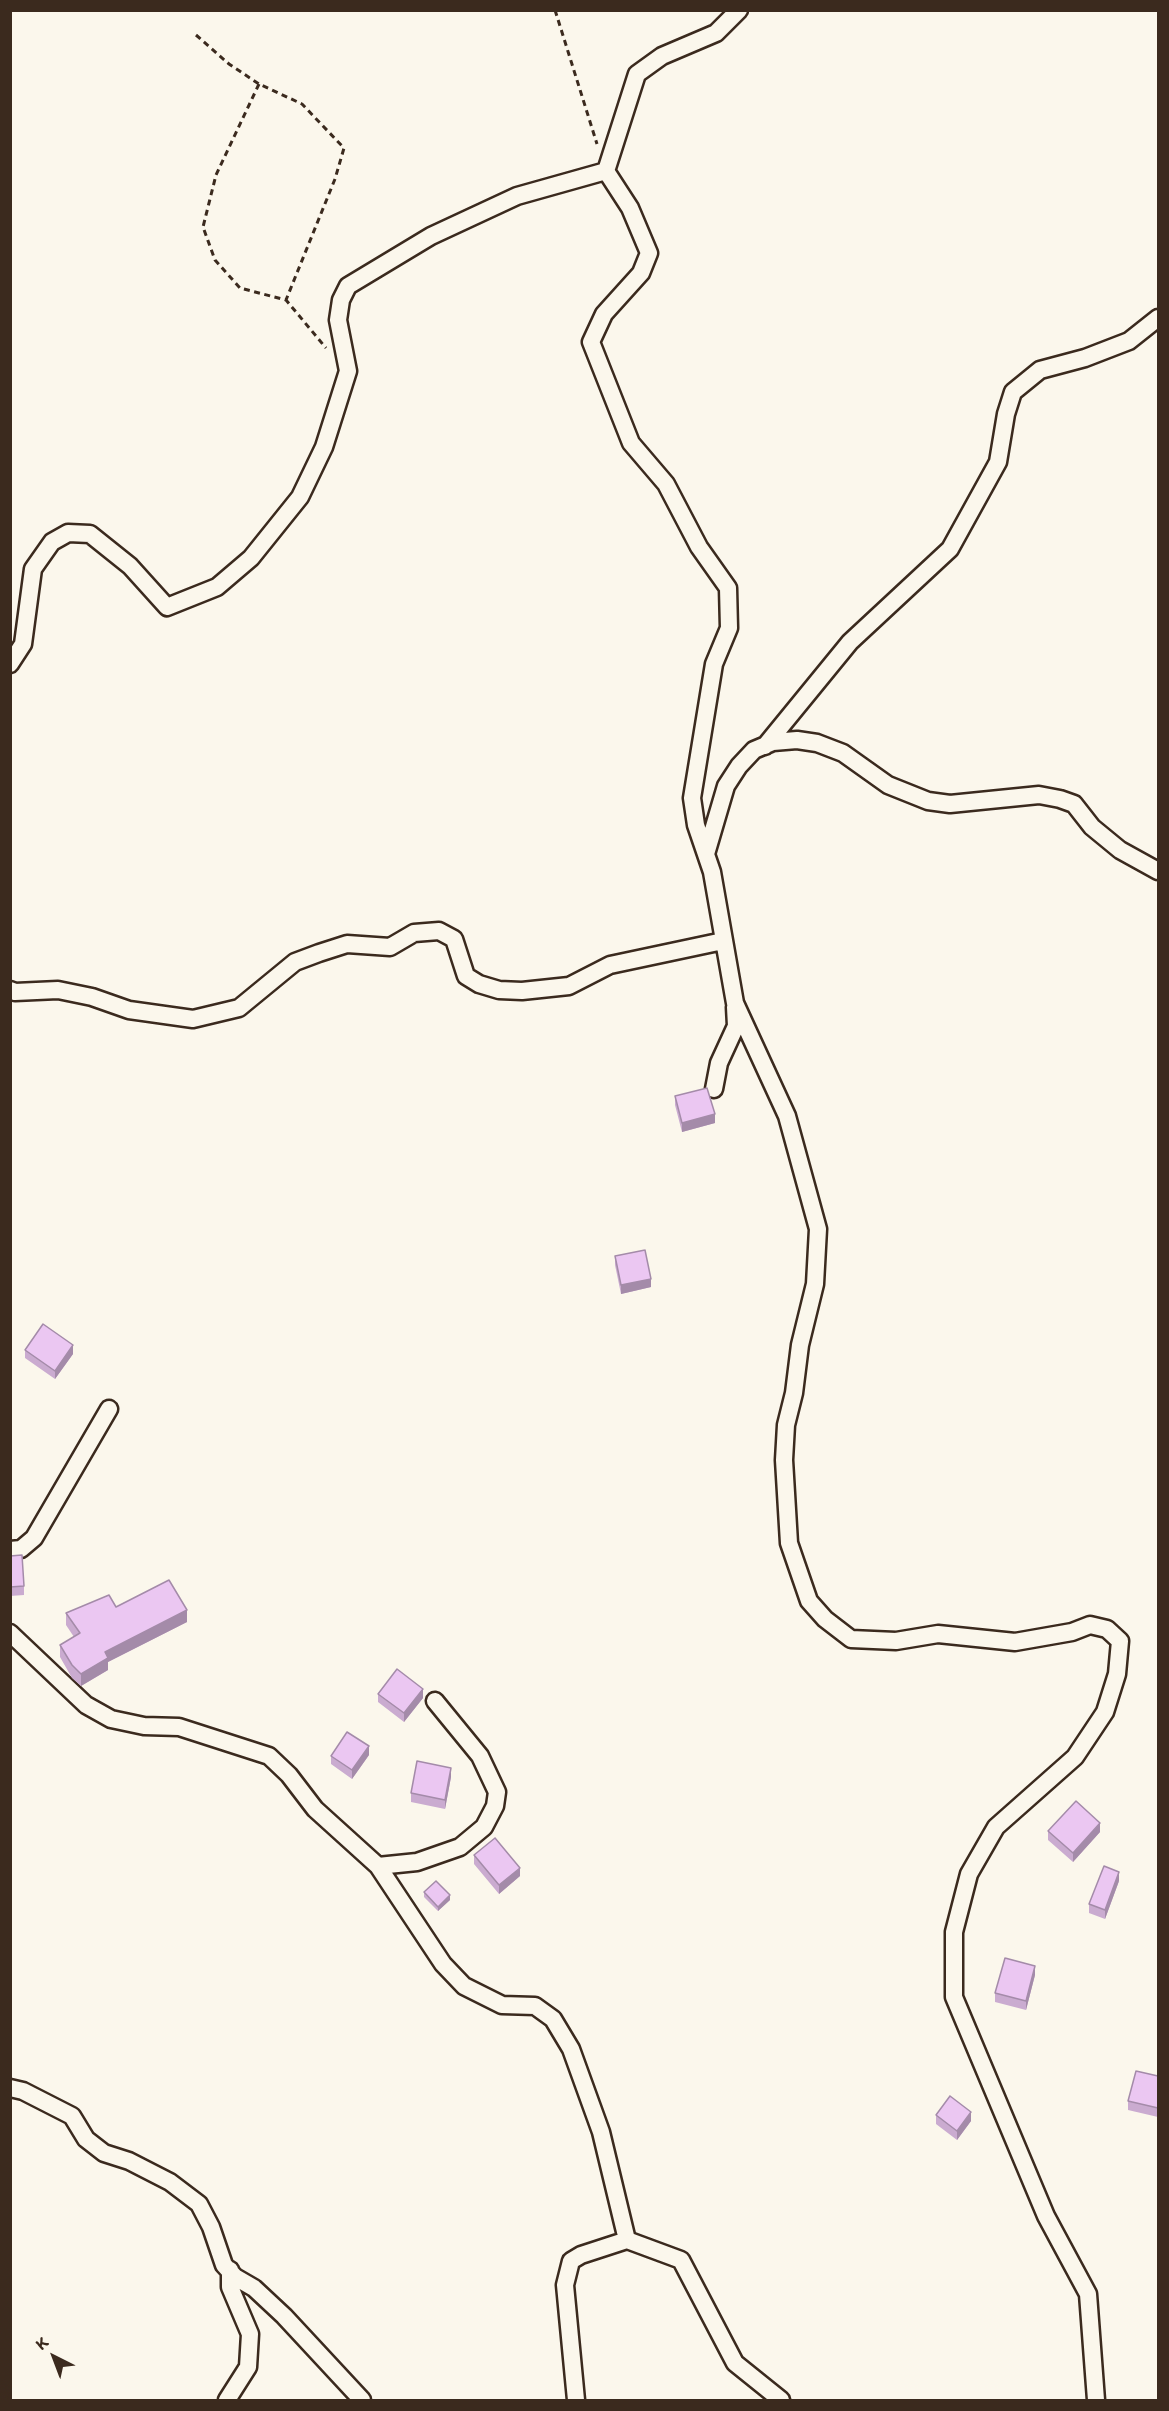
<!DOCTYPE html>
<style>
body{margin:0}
#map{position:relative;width:1169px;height:2411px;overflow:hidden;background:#fbf7ec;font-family:Itim,sans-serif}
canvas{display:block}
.frame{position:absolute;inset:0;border:12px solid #3b2a1e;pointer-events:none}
.north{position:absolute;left:24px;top:2327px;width:60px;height:60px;-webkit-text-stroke:4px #fbf7ec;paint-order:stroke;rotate:318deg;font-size:16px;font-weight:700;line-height:24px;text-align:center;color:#3b2a1e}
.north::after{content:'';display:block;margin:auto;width:21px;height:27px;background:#3b2a1e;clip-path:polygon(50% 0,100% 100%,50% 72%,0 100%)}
</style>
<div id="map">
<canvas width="1169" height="2411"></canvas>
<div class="frame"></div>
<div class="north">K</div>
</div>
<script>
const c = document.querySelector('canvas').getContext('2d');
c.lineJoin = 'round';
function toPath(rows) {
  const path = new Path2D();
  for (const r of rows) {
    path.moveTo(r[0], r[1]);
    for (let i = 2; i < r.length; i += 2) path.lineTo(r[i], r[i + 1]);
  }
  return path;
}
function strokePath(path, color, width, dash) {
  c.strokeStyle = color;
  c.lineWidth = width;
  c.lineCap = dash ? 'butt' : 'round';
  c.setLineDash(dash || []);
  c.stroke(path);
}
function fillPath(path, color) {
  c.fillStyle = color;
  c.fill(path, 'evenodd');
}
const minor = toPath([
 [606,171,630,208,649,253,641,273,604,314,591,342,631,443,666,484,699,547,728,588,729,628,714,664,692,798,696,825,712,872,735,1003,787,1116,818,1229,815,1284,800,1345,794,1393,786,1425,784,1460,789,1543,809,1601,825,1619,851,1639,896,1641,938,1634,1015,1642,1072,1632,1090,1625,1107,1629,1120,1641,1117,1674,1105,1712,1075,1757,996,1827,969,1874,954,1932,954,1997,1046,2216,1088,2294,1096,2400],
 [606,171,637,74,662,56,716,33,739,10],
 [10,664,23,644,33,569,52,542,68,533,90,534,130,566,167,607,217,587,251,558,300,497,324,447,348,371,338,320,341,300,348,286,431,236,517,196,606,171],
 [765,746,850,642,950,549,998,462,1006,414,1013,392,1040,370,1085,358,1129,341,1158,318],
 [706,854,726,786,739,766,754,750,773,742,797,740,817,743,843,753,888,785,928,801,950,804,1039,795,1060,799,1074,804,1092,827,1120,850,1158,871],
 [10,990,15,992,58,990,92,997,129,1010,193,1019,239,1008,295,962,319,953,347,944,390,947,414,933,439,931,454,939,466,976,479,984,499,990,522,991,569,986,610,965,723,941],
 [714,1089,719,1063,736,1026,735,1007],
 [10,1550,21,1549,34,1538,109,1409],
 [10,1633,86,1705,111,1719,144,1726,179,1727,269,1756,289,1775,315,1809,378,1866,443,1964,464,1986,502,2005,535,2006,553,2019,571,2049,601,2132,627,2240,581,2255,571,2261,565,2285,576,2400],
 [378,1866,417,1862,460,1847,484,1827,495,1806,497,1792,480,1756,435,1701],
 [10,2088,23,2091,72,2116,86,2139,104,2153,129,2161,170,2182,199,2204,211,2227,224,2265,235,2277,254,2288,284,2316,362,2400],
 [627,2240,681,2260,735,2363,781,2400],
 [227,2400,248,2367,250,2334,230,2287,230,2270]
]);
strokePath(minor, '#3b2a1e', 21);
strokePath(toPath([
 [555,10,597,144],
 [196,35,229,64,259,84,302,104,344,148,335,179,286,300],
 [259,84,216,175,203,227,215,260,240,288,286,300,326,348]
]), '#3b2a1e', 3, [6, 4.5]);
strokePath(minor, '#fbf7ec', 16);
fillPath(toPath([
 [675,1096,715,1123,682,1132,675,1105],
 [615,1256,651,1287,621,1294,615,1265],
 [25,1350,73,1354,55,1379,25,1358],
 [10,1556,24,1586,24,1595,10,1596],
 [116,1607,187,1622,108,1662,108,1670,81,1686,72,1678,60,1657,60,1645,74,1637,66,1625,66,1613],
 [378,1694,423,1698,404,1722,378,1702],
 [369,1755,352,1779,331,1764,331,1756],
 [451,1777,445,1809,411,1802,411,1793],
 [1048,1831,1100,1832,1073,1862,1048,1840],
 [474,1855,520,1876,499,1894,474,1864],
 [1119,1881,1105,1919,1089,1913,1089,1904],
 [424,1892,450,1900,438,1911,424,1897],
 [1035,1975,1026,2010,995,2002,995,1993],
 [1158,2076,1158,2117,1128,2110,1128,2101],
 [936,2115,971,2121,957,2140,936,2124]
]), '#caabd0');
fillPath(toPath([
 [715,1114,715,1123,682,1132,682,1123],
 [651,1279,651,1287,621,1294,621,1285],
 [73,1345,73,1354,55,1379,55,1371],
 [187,1610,187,1622,108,1662,108,1670,81,1686,81,1674,105,1652],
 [423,1689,423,1698,404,1722,404,1713],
 [369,1746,369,1755,352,1779,352,1770],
 [451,1768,451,1777,445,1809,445,1800],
 [1100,1823,1100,1832,1073,1862,1073,1853],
 [520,1868,520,1876,499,1894,499,1885],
 [1119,1872,1119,1881,1105,1919,1105,1910],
 [450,1895,450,1900,438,1911,438,1907],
 [1035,1966,1035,1975,1026,2010,1026,2001],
 [971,2112,971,2121,957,2140,957,2131]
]), '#a48ba9');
const building = toPath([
 [707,1088,715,1114,682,1123,675,1096,707,1088],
 [645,1250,651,1279,621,1285,615,1256,645,1250],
 [43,1324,73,1345,55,1371,25,1350,43,1324],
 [22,1555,24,1586,10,1587,10,1556,22,1555],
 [169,1580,187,1610,105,1652,108,1658,81,1674,72,1665,60,1645,80,1633,66,1613,109,1595,116,1607,169,1580],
 [397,1669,423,1689,404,1713,378,1694,397,1669],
 [347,1732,369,1746,352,1770,331,1756,347,1732],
 [417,1761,451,1768,445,1800,411,1793,417,1761],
 [1076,1801,1100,1823,1073,1853,1048,1831,1076,1801],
 [495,1838,520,1868,499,1885,474,1855,495,1838],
 [1104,1866,1119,1872,1105,1910,1089,1904,1104,1866],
 [436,1881,450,1895,438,1907,424,1892,436,1881],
 [1005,1958,1035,1966,1026,2001,995,1993,1005,1958],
 [1136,2071,1158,2076,1158,2108,1128,2101,1136,2071],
 [950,2096,971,2112,957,2131,936,2115,950,2096]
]);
fillPath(building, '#ebc7f2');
strokePath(building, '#a48ba9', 1.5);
</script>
